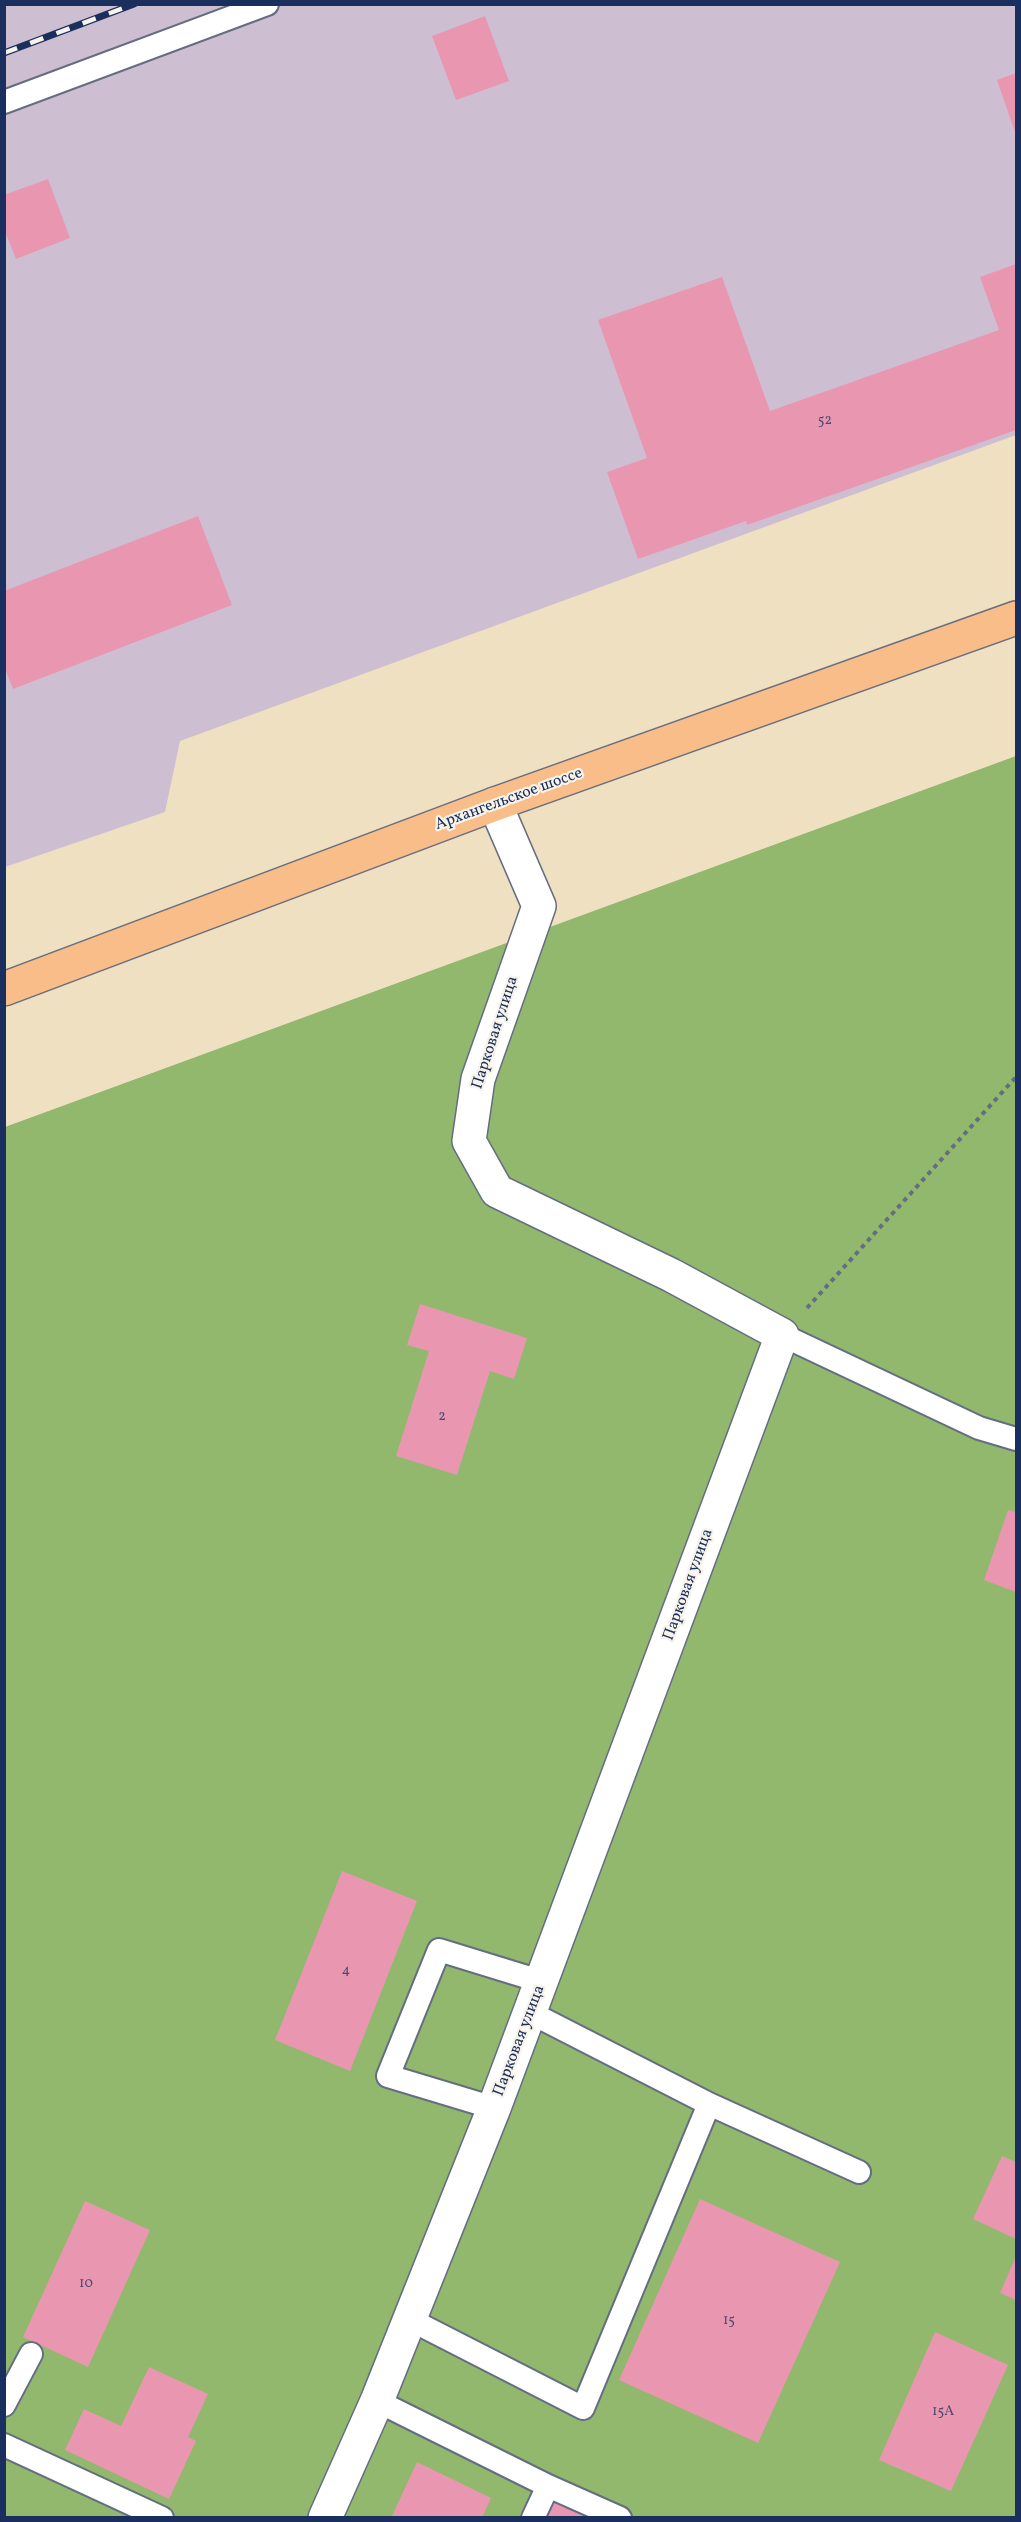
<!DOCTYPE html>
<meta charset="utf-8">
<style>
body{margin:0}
#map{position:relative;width:1021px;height:2522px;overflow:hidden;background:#efe0c1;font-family:Vollkorn,serif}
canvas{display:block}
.frame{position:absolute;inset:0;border:6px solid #1b2f5e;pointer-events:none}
</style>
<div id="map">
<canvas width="1021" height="2522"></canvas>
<div class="frame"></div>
</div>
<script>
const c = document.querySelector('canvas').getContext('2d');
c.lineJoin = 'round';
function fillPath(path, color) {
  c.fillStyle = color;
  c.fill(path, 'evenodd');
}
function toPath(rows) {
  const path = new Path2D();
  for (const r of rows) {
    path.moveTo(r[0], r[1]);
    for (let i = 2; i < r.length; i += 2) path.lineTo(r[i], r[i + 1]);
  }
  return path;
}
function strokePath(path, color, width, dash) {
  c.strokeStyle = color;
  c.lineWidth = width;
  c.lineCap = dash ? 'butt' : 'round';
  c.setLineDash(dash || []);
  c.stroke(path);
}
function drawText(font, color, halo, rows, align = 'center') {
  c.font = font + ' Vollkorn,serif';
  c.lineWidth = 4.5;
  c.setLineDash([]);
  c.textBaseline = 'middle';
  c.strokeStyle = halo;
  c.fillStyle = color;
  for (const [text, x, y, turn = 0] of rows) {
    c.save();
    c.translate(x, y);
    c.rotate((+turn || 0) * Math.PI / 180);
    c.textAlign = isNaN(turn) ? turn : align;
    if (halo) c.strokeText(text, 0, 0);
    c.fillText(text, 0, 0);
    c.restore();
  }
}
fillPath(toPath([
 [4,5,1016,5,1016,435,180,741,165,812,5,867]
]), '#cebed2');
fillPath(toPath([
 [1016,756,1016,2517,5,2518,5,1127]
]), '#91b86d');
fillPath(toPath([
 [485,16,509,81,456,100,432,36],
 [1016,73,1016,135,997,80],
 [48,179,70,238,16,259,4,229,4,195],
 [1016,264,1016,430,747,525,746,521,638,559,607,472,647,458,598,320,722,277,770,411,999,330,980,277],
 [198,516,232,605,13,689,4,666,4,591],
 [420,1304,527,1338,514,1379,490,1371,457,1475,396,1456,429,1351,407,1345],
 [1008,1510,1016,1512,1016,1592,984,1580],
 [342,1871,417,1901,350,2071,275,2040],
 [1002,2156,1016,2162,1016,2239,973,2219],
 [700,2199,840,2262,758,2443,619,2380],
 [85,2201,150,2230,88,2367,23,2337],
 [1016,2256,1016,2300,1000,2293],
 [935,2332,1008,2365,951,2491,879,2460],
 [149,2367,208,2394,188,2437,196,2441,169,2499,65,2450,84,2409,121,2426],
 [417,2462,491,2498,482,2518,391,2518],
 [552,2493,603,2518,540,2518]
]), '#e997b0');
const lane = toPath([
 [4,102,267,4],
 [782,1335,979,1428,1016,1439],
 [709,2104,859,2172],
 [494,2108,388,2076,439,1950,543,1982],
 [409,2319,583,2408,709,2104,531,2013],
 [377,2401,548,2486],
 [4,2405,31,2354],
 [4,2445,162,2518],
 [533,2518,548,2486,620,2518]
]);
const street = toPath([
 [325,2518,377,2401,494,2108,782,1335,671,1275,497,1191,469,1141,478,1079,539,906,495,804]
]);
const primary = toPath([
 [4,989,495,804,1016,618]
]);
strokePath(lane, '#656d81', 26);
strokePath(street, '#656d81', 36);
strokePath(primary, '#656d81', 36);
strokePath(toPath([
 [807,1308,1016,1077]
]), '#656d81', 4, [4.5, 4.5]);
strokePath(lane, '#fff', 22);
strokePath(street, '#fff', 33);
strokePath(primary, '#f8bd88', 33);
const rail = toPath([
 [4,53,134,4]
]);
strokePath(rail, '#1b2f5e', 7);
strokePath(rail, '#f7f3e8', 4.5, [14]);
drawText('14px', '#4e4972', null, [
 ["52",825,421],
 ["2",442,1417],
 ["4",346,1971],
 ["10",86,2284],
 ["15",729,2321],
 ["15А",943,2412]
]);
drawText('16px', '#1b2f5e', '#f7f3e8', [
 ["Архангельское шоссе",509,800,-20],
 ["Парковая улица",496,1033,-72],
 ["Парковая улица",689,1585,-70],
 ["Парковая улица",520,2041,-69]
]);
</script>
